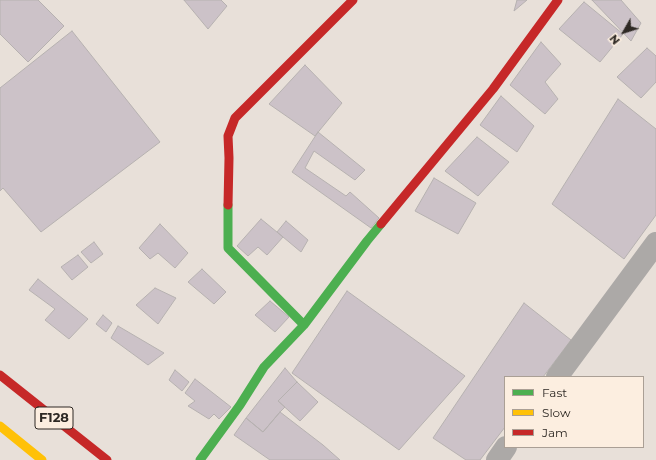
<!DOCTYPE html>
<style>
body{margin:0}
#map{position:relative;width:656px;height:460px;overflow:hidden;background:#e8e0d9;font-family:Montserrat,sans-serif}
canvas{display:block}
.legend{position:absolute;left:504px;top:376px;width:140px;height:72px;box-sizing:border-box;background:#fceee0;border:1px solid #aa9f95;margin:0;padding:5px 7px;list-style:none;font-size:12px;color:#2e2924}
.legend li{display:flex;align-items:center;gap:8px;height:20px}
.legend b{width:20px;border:1px solid #aa9f95}
.north{position:absolute;left:604px;top:12px;width:40px;height:40px;-webkit-text-stroke:3px #fceee0;paint-order:stroke;rotate:231deg;font-size:11px;font-weight:700;line-height:16px;text-align:center;color:#2e2924}
.north::after{content:'';display:block;margin:auto;width:14px;height:18px;background:#2e2924;clip-path:polygon(50% 0,100% 100%,50% 72%,0 100%)}
</style>
<div id="map">
<canvas width="656" height="460"></canvas>
<ul class="legend">
<li><b style="height:5px;background:#4caf50"></b>Fast</li>
<li><b style="height:5px;background:#ffc107"></b>Slow</li>
<li><b style="height:5px;background:#c62828"></b>Jam</li>
</ul>
<div class="north">N</div>
</div>
<script>
const c = document.querySelector('canvas').getContext('2d');
c.lineJoin = 'round';
function fillPath(path, color) {
  c.fillStyle = color;
  c.fill(path, 'evenodd');
}
function toPath(rows) {
  const path = new Path2D();
  for (const r of rows) {
    path.moveTo(r[0], r[1]);
    for (let i = 2; i < r.length; i += 2) path.lineTo(r[i], r[i + 1]);
  }
  return path;
}
function strokePath(path, color, width, dash) {
  c.strokeStyle = color;
  c.lineWidth = width;
  c.lineCap = dash ? 'butt' : 'round';
  c.setLineDash(dash || []);
  c.stroke(path);
}
function drawText(font, color, halo, rows, align = 'center') {
  c.font = font + ' Montserrat,sans-serif';
  c.lineWidth = 3;
  c.setLineDash([]);
  c.textBaseline = 'middle';
  c.strokeStyle = halo;
  c.fillStyle = color;
  for (const [text, x, y, turn = 0] of rows) {
    c.save();
    c.translate(x, y);
    c.rotate((+turn || 0) * Math.PI / 180);
    c.textAlign = isNaN(turn) ? turn : align;
    if (halo) c.strokeText(text, 0, 0);
    c.fillText(text, 0, 0);
    c.restore();
  }
}
const building = toPath([
 [0,0,38,0,64,26,28,62,0,34,0,0],
 [184,0,221,0,227,6,208,29,184,0],
 [517,0,527,0,514,11,517,0],
 [592,0,621,0,641,23,631,41,592,0],
 [584,2,623,34,600,62,559,29,584,2],
 [72,31,160,142,41,232,3,188,0,191,0,88,72,31],
 [541,42,561,64,545,82,558,99,545,114,510,85,541,42],
 [647,48,656,56,656,82,641,98,617,77,647,48],
 [305,65,342,103,315,136,269,104,305,65],
 [501,96,534,126,517,152,480,125,501,96],
 [618,99,656,129,656,215,624,259,552,204,618,99],
 [318,132,365,170,355,180,314,151,305,168,346,196,350,192,379,218,371,228,292,172,318,132],
 [477,137,509,162,478,196,445,171,477,137],
 [434,178,476,203,458,234,415,211,434,178],
 [261,219,283,237,267,255,258,247,248,256,237,246,261,219],
 [286,221,308,240,301,252,277,232,286,221],
 [160,224,188,253,175,268,158,253,150,259,139,248,160,224],
 [94,242,103,254,91,263,81,252,94,242],
 [78,255,88,267,72,280,61,267,78,255],
 [202,269,226,292,214,304,188,282,202,269],
 [38,279,88,319,69,339,45,320,55,309,29,290,38,279],
 [155,288,176,298,158,324,136,305,155,288],
 [347,291,465,376,399,450,292,373,347,291],
 [270,301,289,317,275,332,255,315,270,301],
 [524,303,571,340,543,377,505,377,505,427,480,460,466,460,433,438,524,303],
 [103,315,112,323,106,332,96,324,103,315],
 [118,326,164,353,148,365,111,338,118,326],
 [285,368,297,382,278,401,285,407,280,412,263,432,246,418,285,368],
 [175,370,189,382,182,391,169,380,175,370],
 [195,379,231,407,219,419,214,414,209,419,188,406,195,401,185,393,195,379],
 [297,382,318,402,300,421,278,401,297,382],
 [280,412,323,445,340,460,270,460,234,435,246,418,263,432,280,412]
]);
fillPath(building, '#ccc2c8');
strokePath(building, '#b6b1b0', 1);
strokePath(toPath([
 [557,377,656,243],
 [497,460,506,447]
]), '#aca9a7', 22);
strokePath(toPath([
 [228,205,228,248,304,325],
 [200,460,240,405,264,367,304,325,367,241,381,224]
]), '#4caf50', 9);
strokePath(toPath([
 [0,426,42,460]
]), '#ffc107', 9);
strokePath(toPath([
 [228,205,229,158,228,136,235,118,353,0],
 [381,224,493,89,558,0],
 [0,375,107,460]
]), '#c62828', 9);
for (const [x, y, w] of [
 [54,418,38]
]) {
  const box = new Path2D();
  box.roundRect(x - w / 2, y - 11, w, 22, 3);
  c.fillStyle = '#fceee0';
  c.fill(box);
  strokePath(box, '#2e2924', 1);
}
drawText('bold 13px', '#2e2924', null, [
 ["F128",54,418]
]);
</script>
